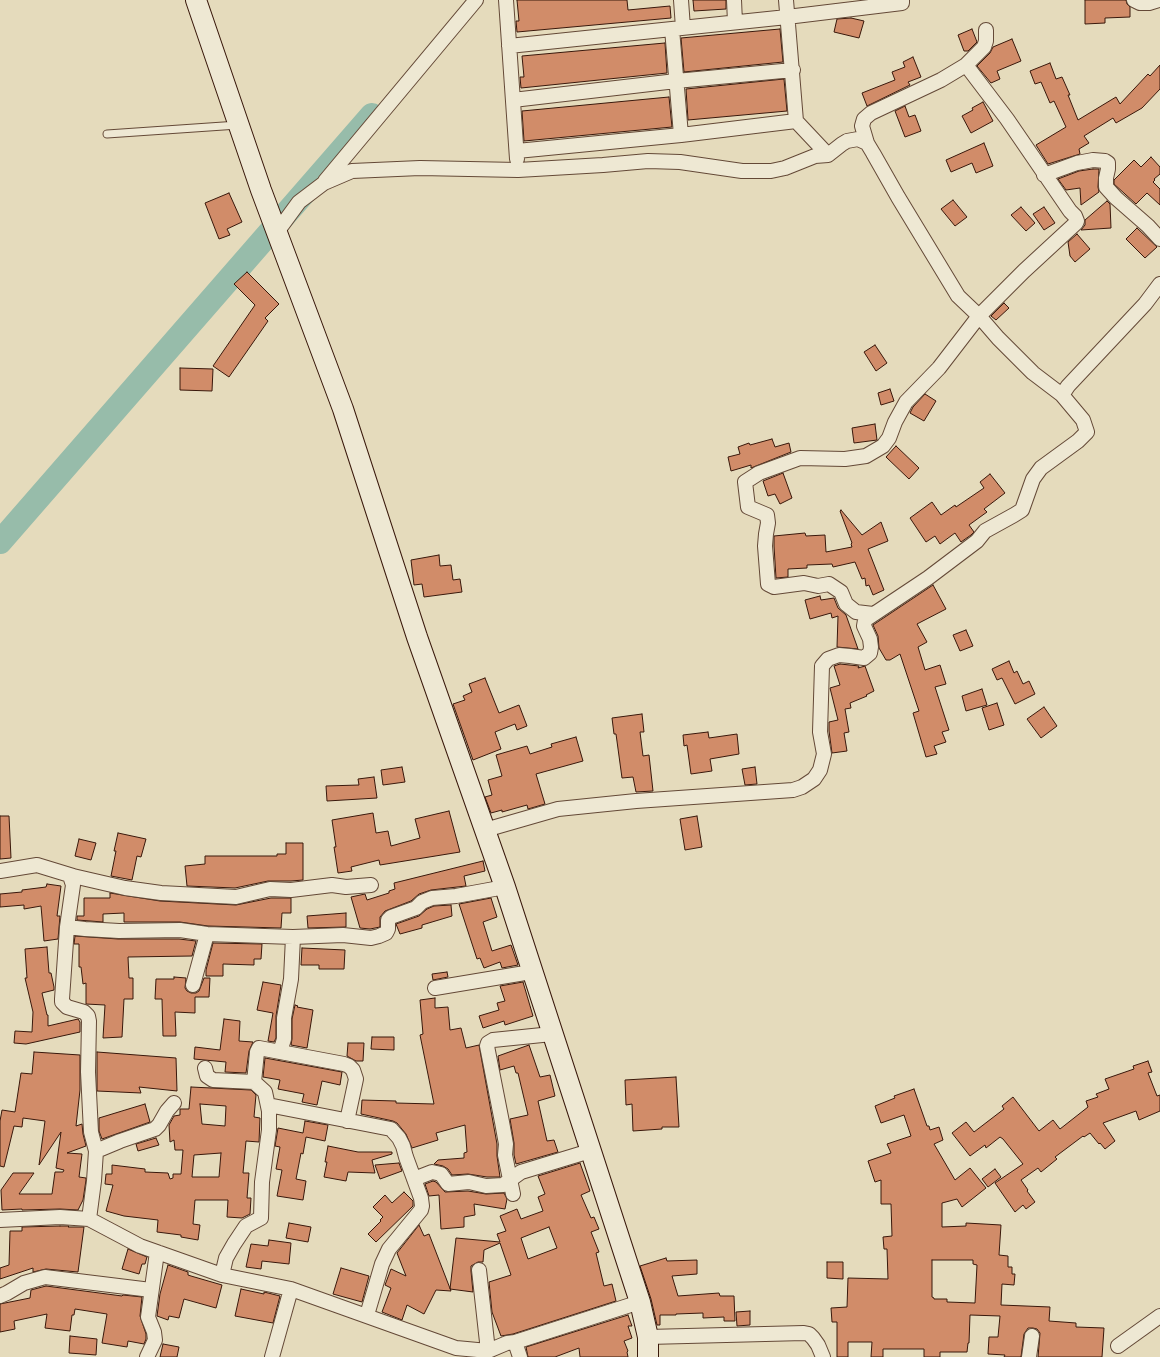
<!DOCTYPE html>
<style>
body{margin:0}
canvas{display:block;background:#e5dbbc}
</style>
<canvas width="1160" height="1357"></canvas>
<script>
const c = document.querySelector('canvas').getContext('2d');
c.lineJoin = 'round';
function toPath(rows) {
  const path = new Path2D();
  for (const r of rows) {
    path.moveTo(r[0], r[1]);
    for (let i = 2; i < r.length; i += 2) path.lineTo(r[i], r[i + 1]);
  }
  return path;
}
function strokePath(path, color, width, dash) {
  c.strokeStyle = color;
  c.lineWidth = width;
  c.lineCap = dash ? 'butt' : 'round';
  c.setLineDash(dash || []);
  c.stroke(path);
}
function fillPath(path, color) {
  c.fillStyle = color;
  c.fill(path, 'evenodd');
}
strokePath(toPath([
 [0,542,372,115]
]), '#97bcaa', 24);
const building = toPath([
 [517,0,627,0,628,10,670,6,671,18,517,32,516,21,519,21,517,0],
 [693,0,726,0,726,9,694,11,693,0],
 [1085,0,1126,0,1127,4,1130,7,1130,17,1105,18,1105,23,1085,24,1085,0],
 [851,18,864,21,859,38,834,32,837,19,851,18],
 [780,29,783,62,684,72,681,38,780,29],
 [972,29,977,42,968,51,964,51,958,35,972,29],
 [1012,39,1021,61,997,71,1000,79,991,83,977,66,990,53,993,47,1012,39],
 [665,43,667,73,521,88,520,77,524,77,522,56,665,43],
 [913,57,921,77,908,82,910,85,867,106,862,93,895,80,892,72,905,67,903,62,913,57],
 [1050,63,1056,79,1062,77,1070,95,1068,95,1078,120,1116,97,1120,104,1148,74,1150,76,1160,65,1160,89,1142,108,1116,123,1113,118,1084,136,1089,143,1079,149,1080,154,1048,164,1036,145,1066,127,1054,101,1050,103,1041,82,1035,84,1030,71,1050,63],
 [784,79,787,111,688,120,686,89,784,79],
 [669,97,672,127,524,141,522,111,669,97],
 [983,102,993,121,971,133,962,116,973,110,972,108,983,102],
 [905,106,909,117,915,115,921,131,905,137,895,111,905,106],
 [984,143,993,166,976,173,972,163,951,172,946,160,984,143],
 [1151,157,1160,167,1160,174,1154,179,1155,180,1153,182,1160,189,1160,205,1147,193,1136,204,1114,184,1114,180,1134,160,1141,167,1151,157],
 [1093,169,1099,169,1098,187,1099,192,1081,205,1080,188,1066,190,1058,179,1079,171,1093,169],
 [229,193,242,222,227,229,230,235,219,239,205,203,229,193],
 [953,200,967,217,955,226,941,209,953,200],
 [1107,201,1110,204,1111,228,1081,230,1085,225,1085,220,1107,201],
 [1021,207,1035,223,1026,231,1011,215,1021,207],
 [1044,207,1055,223,1044,230,1033,214,1044,207],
 [1137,228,1157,247,1145,258,1126,239,1137,228],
 [1077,234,1090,249,1075,262,1070,256,1068,242,1077,234],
 [247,272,279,304,265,318,268,321,229,377,213,366,255,305,234,284,247,272],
 [1004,303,1009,308,996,320,991,316,1004,303],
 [875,345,887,363,876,371,864,352,875,345],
 [180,368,213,369,212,391,180,390,180,368],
 [890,389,894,401,881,405,878,393,890,389],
 [925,394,936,401,924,421,910,413,913,407,925,394],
 [875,424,877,440,854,443,852,428,875,424],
 [772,439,775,447,789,443,791,452,751,468,751,465,731,471,728,457,740,454,738,447,749,443,750,445,772,439],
 [896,446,919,468,909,479,886,457,896,446],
 [783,473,792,498,780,504,775,494,768,496,763,481,783,473],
 [990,474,1005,493,984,509,987,512,969,525,974,532,971,535,961,542,955,533,940,544,935,536,926,542,910,518,932,502,941,515,955,505,956,507,984,488,980,482,990,474],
 [841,510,862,535,881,522,888,541,868,549,884,590,873,595,869,585,866,586,865,578,862,579,855,562,833,567,832,564,807,565,807,568,788,569,788,577,776,578,774,546,774,536,805,533,806,536,825,535,826,552,852,547,851,544,852,543,840,511,841,510],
 [439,555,440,566,451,565,453,580,460,579,462,592,424,597,422,584,414,585,411,560,439,555],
 [933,585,946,609,917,624,927,642,918,647,925,670,940,665,946,684,935,687,949,730,942,732,946,742,934,746,937,754,926,757,913,713,919,711,900,654,890,660,886,660,879,648,878,636,873,625,933,585],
 [820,596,821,600,834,598,838,608,846,615,858,649,837,647,838,616,832,618,831,613,810,619,805,600,820,596],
 [966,630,973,646,960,651,953,635,966,630],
 [1009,661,1014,673,1017,671,1023,684,1029,681,1035,694,1015,704,1002,678,997,680,992,669,1009,661],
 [840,664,859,666,858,668,865,666,874,691,866,695,867,696,850,703,851,708,845,709,849,732,844,733,847,751,832,753,829,731,829,722,838,720,830,688,840,685,834,666,840,664],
 [485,678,499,713,519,705,527,726,517,730,515,724,495,732,501,749,473,760,453,704,465,700,463,696,472,692,469,684,485,678],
 [982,689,987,705,966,711,962,696,982,689],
 [997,703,1004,725,989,730,982,708,997,703],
 [1044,707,1057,726,1041,738,1027,719,1044,707],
 [642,714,644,732,640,732,643,756,649,755,653,791,636,792,633,777,622,778,616,734,614,734,612,718,642,714],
 [708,732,709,738,737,734,739,754,710,759,712,771,691,774,687,745,684,746,683,735,708,732],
 [576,737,583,761,536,774,545,804,528,809,527,805,502,812,502,810,491,813,485,797,492,795,488,780,502,776,496,755,527,746,530,754,552,747,551,744,576,737],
 [402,767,405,782,383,785,381,770,402,767],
 [755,767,757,784,745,785,742,769,755,767],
 [374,777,377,798,327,801,326,786,359,785,358,779,374,777],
 [449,811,460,852,380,865,379,860,351,867,352,871,338,873,334,847,336,847,332,820,373,813,376,833,388,831,391,846,420,838,415,819,449,811],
 [0,816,9,816,11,858,0,859,0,816],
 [697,816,702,847,685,850,680,819,697,816],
 [118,833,146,839,141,857,137,856,132,880,111,876,116,851,114,851,118,833],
 [79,839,96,843,91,860,75,856,79,839],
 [286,843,303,843,303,880,291,881,268,881,235,888,187,886,185,866,205,864,205,856,277,856,277,854,286,854,286,843],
 [483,861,485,871,464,876,466,886,431,890,419,894,411,901,385,911,380,917,380,927,370,929,360,928,351,897,365,894,367,900,389,893,389,891,395,889,394,883,483,861],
 [47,884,61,886,57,916,60,916,58,939,44,941,41,906,24,909,24,905,0,907,0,894,22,892,22,890,46,887,47,884],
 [110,893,160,901,236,905,271,898,291,898,291,913,282,913,281,928,208,926,180,922,124,922,124,913,103,914,103,922,77,920,77,916,84,916,84,898,110,898,110,893],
 [491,898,497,917,483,922,492,951,511,945,518,965,502,968,500,962,484,968,480,958,477,959,459,904,491,898],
 [451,905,452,916,422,925,422,928,400,934,396,924,419,916,427,909,434,906,451,905],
 [346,913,346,927,308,928,307,916,346,913],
 [75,936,118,939,179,939,196,941,192,956,128,957,129,978,133,978,133,999,124,999,122,1037,103,1038,105,1005,86,1004,86,983,83,984,81,967,79,967,79,944,74,944,75,936],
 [213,943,262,944,261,959,254,959,254,965,223,964,223,976,206,976,206,970,213,943],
 [47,947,49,973,51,973,54,987,54,990,42,993,47,1015,48,1015,48,1026,78,1019,80,1022,80,1032,26,1044,14,1043,15,1031,32,1032,33,1012,25,978,27,978,25,949,47,947],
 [302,948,345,950,344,969,319,969,319,965,301,965,302,948],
 [447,972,448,977,433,980,432,974,447,972],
 [174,977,186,978,185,988,187,991,191,993,196,993,199,991,204,978,210,978,209,997,195,997,195,1013,175,1012,176,1036,163,1036,162,999,155,999,156,979,174,979,174,977],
 [263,982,281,985,276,1016,276,1038,274,1042,268,1041,273,1013,257,1010,263,982],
 [523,982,533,1016,505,1025,504,1021,483,1028,479,1016,499,1010,497,1003,505,1001,500,986,523,982],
 [435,998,435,1008,448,1007,450,1030,461,1028,466,1048,479,1045,497,1144,497,1156,500,1177,487,1177,468,1174,452,1175,448,1169,443,1166,434,1164,438,1160,464,1158,464,1153,467,1152,465,1125,436,1133,438,1140,412,1148,406,1134,397,1123,393,1121,361,1114,362,1100,396,1101,396,1103,434,1104,420,1035,423,1034,420,1000,435,998],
 [295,1005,298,1006,297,1007,313,1010,307,1048,291,1045,292,1039,292,1019,295,1005],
 [224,1019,240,1021,239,1041,253,1042,249,1051,246,1073,225,1072,226,1062,194,1059,195,1047,220,1050,224,1019],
 [372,1037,394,1037,394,1050,371,1049,372,1037],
 [348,1043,364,1043,363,1061,356,1061,347,1056,348,1043],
 [529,1045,540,1077,550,1075,555,1096,538,1101,547,1141,554,1140,558,1152,516,1164,514,1155,514,1143,510,1119,528,1115,518,1073,516,1073,514,1066,500,1070,498,1056,529,1045],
 [34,1052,80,1055,80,1090,76,1126,82,1124,83,1134,86,1146,67,1153,82,1154,79,1177,86,1178,86,1180,83,1200,78,1210,60,1209,22,1210,22,1209,2,1210,1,1190,13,1173,34,1173,19,1194,52,1194,55,1172,63,1172,64,1170,56,1168,61,1132,39,1165,45,1121,23,1118,22,1127,14,1126,4,1167,0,1166,0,1121,2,1110,15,1112,21,1073,32,1074,34,1052],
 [97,1052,176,1058,177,1091,139,1087,141,1093,97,1091,97,1052],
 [265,1058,342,1072,340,1085,322,1081,317,1105,302,1102,304,1094,278,1089,280,1080,263,1077,265,1058],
 [1148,1061,1152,1072,1148,1073,1157,1096,1160,1095,1160,1111,1139,1120,1136,1111,1103,1123,1115,1141,1105,1149,1100,1143,1099,1144,1090,1133,1084,1137,1083,1136,1055,1157,1057,1159,1041,1172,1038,1168,1021,1180,1028,1190,1027,1191,1035,1202,1026,1209,1023,1205,1015,1212,995,1183,1023,1164,1003,1139,1000,1137,986,1148,985,1145,970,1156,952,1133,966,1122,974,1132,1004,1109,1002,1106,1013,1097,1039,1131,1053,1120,1060,1129,1088,1107,1086,1101,1098,1097,1096,1094,1109,1089,1105,1079,1134,1069,1133,1066,1148,1061],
 [676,1077,679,1127,662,1127,662,1129,633,1131,632,1104,626,1105,625,1080,676,1077],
 [191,1087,251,1090,256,1095,254,1117,260,1118,259,1142,246,1141,243,1173,249,1173,247,1198,251,1198,250,1214,242,1218,227,1217,228,1200,195,1200,193,1224,200,1225,198,1240,181,1237,181,1235,157,1232,158,1220,124,1216,106,1211,113,1185,105,1184,106,1174,112,1174,112,1165,145,1169,145,1172,168,1173,170,1179,173,1178,173,1174,181,1174,183,1150,175,1150,174,1140,170,1142,169,1125,174,1116,180,1115,180,1109,189,1109,191,1087],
 [200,1104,226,1106,225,1126,202,1124,200,1104],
 [221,1153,219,1177,192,1177,194,1155,221,1153],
 [914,1089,927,1126,929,1126,930,1130,939,1127,943,1140,934,1144,955,1180,970,1168,986,1188,962,1207,957,1199,942,1203,942,1227,966,1226,966,1223,1001,1225,999,1255,1008,1256,1008,1267,1012,1267,1012,1274,1015,1274,1014,1285,1002,1284,1001,1305,1050,1307,1049,1321,1076,1323,1076,1327,1104,1328,1102,1357,1038,1357,1040,1333,1037,1329,1033,1328,1028,1328,1024,1334,1021,1357,1004,1357,1005,1355,988,1354,989,1337,998,1337,1000,1316,970,1315,969,1343,968,1343,967,1352,940,1352,940,1357,924,1357,924,1349,883,1349,883,1357,871,1357,872,1342,848,1342,848,1357,837,1357,837,1322,832,1322,831,1308,847,1307,848,1278,888,1279,887,1249,884,1249,883,1237,892,1236,891,1204,881,1204,881,1180,875,1182,868,1161,891,1153,887,1144,911,1136,904,1115,881,1123,875,1106,895,1098,894,1096,914,1089],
 [932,1260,973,1260,973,1264,977,1265,975,1303,947,1302,947,1299,934,1299,934,1298,932,1297,932,1260],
 [145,1104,150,1122,102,1139,99,1131,99,1118,145,1104],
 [305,1121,328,1125,325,1141,306,1137,303,1154,301,1153,296,1179,306,1181,303,1200,277,1196,282,1170,276,1169,280,1147,275,1146,278,1128,303,1133,305,1121],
 [156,1138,159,1145,138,1151,136,1144,156,1138],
 [328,1146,358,1152,392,1152,392,1154,372,1160,375,1173,348,1172,346,1181,324,1177,327,1162,325,1162,328,1146],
 [399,1163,402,1171,380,1179,375,1165,399,1163],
 [580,1163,590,1191,581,1195,591,1218,594,1217,599,1229,591,1232,599,1252,596,1253,604,1286,612,1284,616,1301,513,1334,501,1336,492,1312,489,1282,511,1275,500,1243,484,1250,483,1262,478,1262,471,1266,471,1271,473,1292,450,1289,456,1238,500,1242,497,1234,506,1231,500,1216,517,1209,521,1219,543,1211,538,1197,545,1194,538,1176,580,1163],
 [549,1227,557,1248,528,1259,521,1238,549,1227],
 [995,1169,1001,1177,988,1187,982,1179,995,1169],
 [433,1181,436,1182,445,1192,468,1191,486,1194,504,1193,507,1199,505,1209,474,1204,475,1215,464,1217,464,1227,441,1229,439,1195,429,1196,425,1184,433,1181],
 [404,1192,413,1201,413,1206,376,1242,368,1234,381,1221,380,1220,383,1217,373,1207,385,1195,392,1203,404,1192],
 [289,1223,311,1227,308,1242,286,1238,289,1223],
 [419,1225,424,1236,429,1234,451,1291,436,1290,424,1314,407,1305,402,1320,382,1312,391,1288,385,1285,391,1269,406,1276,397,1253,419,1225],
 [60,1226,69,1226,68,1227,84,1227,78,1272,46,1269,33,1272,33,1268,0,1279,0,1268,9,1265,10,1231,22,1231,22,1227,60,1226],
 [269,1240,291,1243,289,1264,262,1261,261,1269,246,1267,251,1244,268,1246,269,1240],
 [128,1249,147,1257,145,1264,142,1264,139,1274,122,1269,128,1249],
 [666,1258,667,1261,697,1260,697,1274,672,1276,678,1296,719,1293,720,1296,734,1296,735,1321,724,1321,724,1317,703,1318,703,1313,676,1314,676,1315,660,1315,660,1325,657,1325,651,1299,640,1266,666,1258],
 [827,1262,843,1262,843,1279,827,1278,827,1262],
 [168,1265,188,1272,188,1275,191,1276,222,1285,216,1308,184,1299,179,1318,169,1316,168,1320,157,1316,160,1294,168,1265],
 [341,1268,369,1276,362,1302,333,1294,341,1268],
 [46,1286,122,1296,123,1295,142,1297,140,1316,146,1334,146,1339,144,1344,128,1341,127,1347,102,1343,107,1314,75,1309,74,1315,72,1315,70,1331,45,1328,47,1314,14,1321,15,1329,0,1332,0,1304,30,1298,31,1290,46,1286],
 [241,1289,264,1294,264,1292,280,1296,273,1323,235,1316,241,1289],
 [750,1311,750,1325,737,1326,736,1312,750,1311],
 [628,1315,632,1326,628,1326,632,1338,624,1341,628,1351,627,1352,628,1357,580,1357,579,1348,555,1357,528,1357,526,1347,628,1315],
 [70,1336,97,1339,96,1355,69,1353,70,1336],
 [163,1344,179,1347,177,1357,160,1357,163,1344]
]);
fillPath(building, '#d18c69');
strokePath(building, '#39180b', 1);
const lane = toPath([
 [107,134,238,125]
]);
const street = toPath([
 [506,0,517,159],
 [681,0,683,28],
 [734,0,735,22],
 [786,0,796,121],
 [1134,0,1140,3,1149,3,1159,0],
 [672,29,681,135],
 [509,46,787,17,902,3,902,0],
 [513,100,676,81,793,70],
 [867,143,862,126,864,119,871,113,941,80,966,65],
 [517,151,681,135,796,121,828,155],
 [1044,175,1077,163,1093,160,1105,161,1108,163,1108,169,1106,178,1106,187,1116,198,1148,226,1160,239],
 [325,181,476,0],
 [277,232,299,202,324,183,352,171,420,168,518,170,603,165,648,161,680,162,742,171,771,171,785,168,815,156,828,155,842,144,847,141,858,139,867,143,873,153,898,197,958,296,979,316,998,338,1033,373,1062,395,1068,386,1145,304,1160,284],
 [873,614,856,612,846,604,841,592,829,584,818,586,804,583,774,587,768,584,765,546,766,534,768,523,767,515,748,507,745,482,759,473,800,458,845,459,866,456,883,446,889,438,895,422,906,402,939,368,979,316,1024,271,1076,223,1077,221,1075,216,1070,211,1007,119,966,65,984,47,986,41,986,30],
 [485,830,558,809,636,801,793,790,802,787,814,779,820,770,824,754,820,732,822,666,828,659,839,655,850,656,864,658,870,653,871,647,870,639,864,626,865,620,928,578,977,541,985,531,1014,515,1022,510,1033,479,1041,468,1078,441,1087,432,1083,420,1062,395],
 [0,871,37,865,73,876,71,879,73,885,67,927,62,999,62,1002,67,1007,84,1012,88,1016,89,1021,88,1072,91,1132,96,1151,94,1181,89,1219],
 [73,876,125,888,161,893,236,897,270,889,291,890,332,885,346,887,371,885],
 [67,927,85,929,119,931,180,930,207,934,293,937,343,935,371,938,379,936,386,933,388,929,388,920,391,917,416,908,422,902,432,898,456,896,505,887],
 [193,985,207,934],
 [435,988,531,972],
 [280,1052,284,1039,284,1018,291,979,293,937],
 [205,1068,207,1076,213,1080,254,1082],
 [268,1105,391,1129,399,1138,403,1146,406,1157,421,1198,422,1206,421,1210,389,1249,382,1264,367,1315],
 [96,1151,120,1141,155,1129,159,1125,167,1111,174,1103],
 [414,1179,432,1172,441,1174,448,1184,469,1182,486,1186,503,1185,521,1172,590,1151],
 [513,1194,505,1155,506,1144,502,1122,487,1046,488,1043,493,1040,552,1034],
 [0,1220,60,1217,89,1219,140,1246,222,1275,291,1289,456,1348,488,1351,507,1343,515,1342,640,1302],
 [479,1270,488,1351],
 [222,1275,226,1258,234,1244,246,1226,261,1218,262,1182,269,1130,269,1111,265,1092,254,1082,257,1052,259,1048,344,1064,349,1066,353,1070,356,1079,347,1121],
 [0,1296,7,1293,24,1283,45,1277,151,1290],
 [648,1337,804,1333,809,1334,813,1338,818,1345,823,1357],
 [515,1342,520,1357],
 [1118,1346,1160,1316],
 [147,1357,155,1340,154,1332,148,1317,157,1252],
 [272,1357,291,1289],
 [1029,1357,1032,1336]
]);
const secondary = toPath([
 [196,0,261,190,343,409,417,637,505,887,640,1302,648,1337,648,1357]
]);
strokePath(lane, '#644937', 9);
strokePath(street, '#644937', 16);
strokePath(secondary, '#39180b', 22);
strokePath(lane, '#eee8d3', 7);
strokePath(street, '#eee8d3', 14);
strokePath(secondary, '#eee8d3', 20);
</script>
